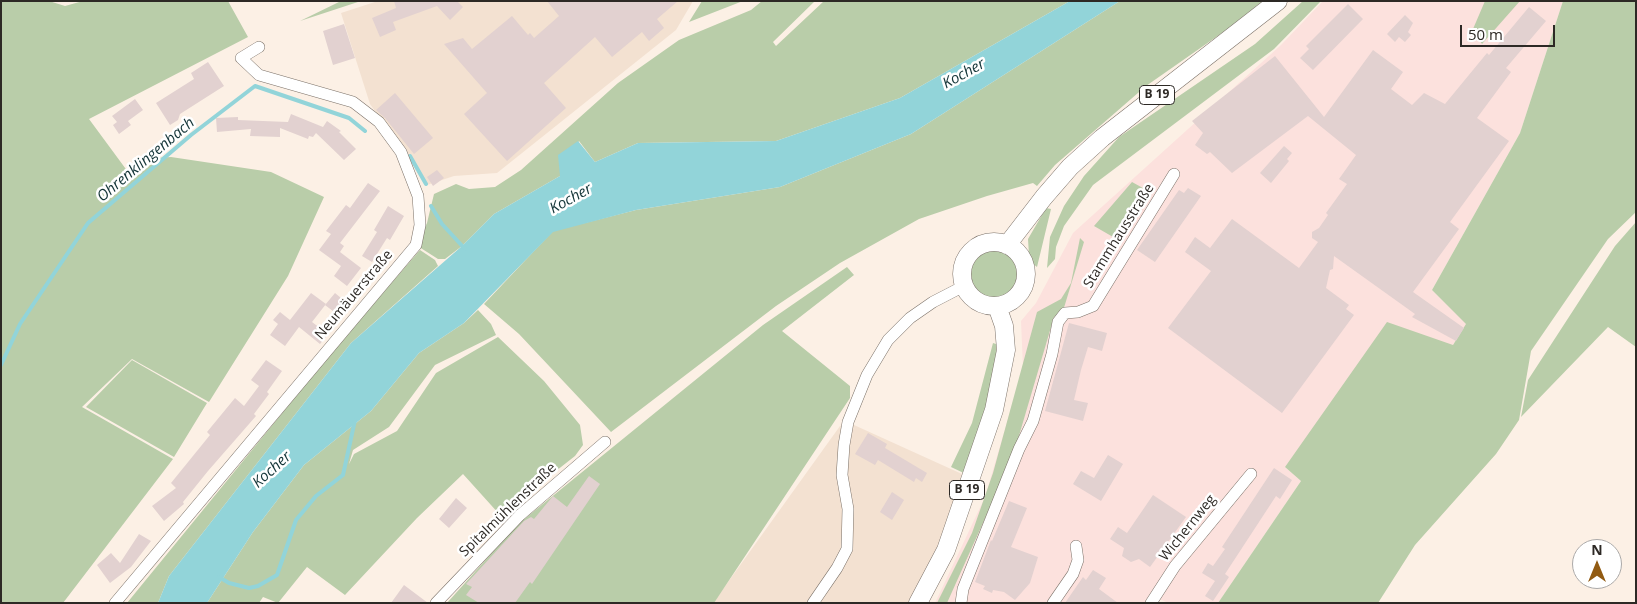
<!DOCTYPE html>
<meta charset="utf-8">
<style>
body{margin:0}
#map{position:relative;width:1637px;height:604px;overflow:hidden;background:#fcf0e5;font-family:"Open Sans",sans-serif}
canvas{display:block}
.frame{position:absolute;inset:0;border:2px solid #2d2925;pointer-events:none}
.north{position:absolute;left:1572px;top:539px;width:50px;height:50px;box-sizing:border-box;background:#fff;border:1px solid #aba9a8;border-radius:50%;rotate:0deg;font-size:14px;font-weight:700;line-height:20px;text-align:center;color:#2d2925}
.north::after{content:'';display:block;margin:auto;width:18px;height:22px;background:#925b12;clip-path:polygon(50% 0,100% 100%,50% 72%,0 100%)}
.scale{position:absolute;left:1460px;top:25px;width:95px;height:22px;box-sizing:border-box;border:2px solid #2d2925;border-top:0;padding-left:6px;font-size:15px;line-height:18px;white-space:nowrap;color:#2d2925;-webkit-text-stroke:4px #fff;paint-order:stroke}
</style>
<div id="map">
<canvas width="1637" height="604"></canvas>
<div class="frame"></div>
<div class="north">N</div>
<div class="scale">50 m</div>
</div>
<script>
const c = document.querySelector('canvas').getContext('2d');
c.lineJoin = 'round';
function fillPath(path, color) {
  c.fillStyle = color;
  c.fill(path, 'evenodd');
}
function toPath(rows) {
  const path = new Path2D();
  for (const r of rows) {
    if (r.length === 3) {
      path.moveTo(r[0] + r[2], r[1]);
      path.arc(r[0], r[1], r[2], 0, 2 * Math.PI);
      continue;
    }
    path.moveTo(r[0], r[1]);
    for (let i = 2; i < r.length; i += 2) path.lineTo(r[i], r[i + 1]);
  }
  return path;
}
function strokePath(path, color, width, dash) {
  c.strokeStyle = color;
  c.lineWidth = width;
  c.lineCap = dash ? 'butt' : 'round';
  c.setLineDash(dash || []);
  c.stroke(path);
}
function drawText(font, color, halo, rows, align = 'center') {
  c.font = font + ' "Open Sans",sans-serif';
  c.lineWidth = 5;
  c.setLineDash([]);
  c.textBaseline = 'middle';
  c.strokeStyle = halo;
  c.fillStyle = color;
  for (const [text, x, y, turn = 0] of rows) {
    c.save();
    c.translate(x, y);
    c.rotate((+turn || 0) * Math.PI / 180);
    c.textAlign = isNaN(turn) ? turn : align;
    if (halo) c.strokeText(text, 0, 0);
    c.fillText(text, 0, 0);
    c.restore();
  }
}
fillPath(toPath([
 [378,1,693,1,676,30,497,173,454,176,427,185,370,104,341,13],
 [854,425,962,474,946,550,918,603,713,603,840,426]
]), '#f3e1d1');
fillPath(toPath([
 [1323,1,1563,1,1520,133,1432,290,1467,324,1453,345,1285,467,1301,481,1218,603,1168,603,1160,599,1157,603,935,603,985,497,1023,368,1021,321,1036,303,1073,233,1281,45]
]), '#fce1dd');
fillPath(toPath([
 [1,1,49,1,65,6,83,1,228,1,248,37,89,119,131,176,155,158,171,157,271,172,324,197,288,276,209,402,132,359,82,407,173,459,63,603,1,603],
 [341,1,361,1,300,21],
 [702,1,743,1,689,22],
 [762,1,815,1,773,42,776,46,824,1,1070,1,900,98,776,141,638,143,595,162,579,141,560,176,494,214,462,246,445,259,438,259,416,245,427,223,434,194,456,184,469,189,495,187,521,170,618,83,679,40,751,10],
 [1120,1,1263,1,1229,28,1146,86,1055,165,1037,186,1033,183,987,196,919,219,840,263,776,306,611,432,519,334,484,304,553,231,636,210,780,187,911,134],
 [1303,1,1321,1,1274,49,1093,185,1064,226,1056,247,1055,259,1047,268,1050,237,1064,206,1084,176,1119,137,1255,44],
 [1485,1,1520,1,1482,44,1473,29],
 [1563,1,1636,1,1636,212,1608,239,1531,351,1519,420,1496,454,1415,545,1378,603,1218,603,1301,481,1285,467,1387,322,1453,345,1466,324,1432,290,1520,133],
 [1132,182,1152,193,1120,241,1094,226],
 [1046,208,1051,209,1037,267,1032,263,1029,255,1028,239],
 [1636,222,1636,347,1608,327,1521,417,1528,380,1615,246],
 [1080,238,1084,242,1063,311,1054,317,1013,456,947,603,937,603,972,533,993,473,1037,312,1061,299,1071,283],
 [995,274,24],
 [420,250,435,260,438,266,351,343,169,576,158,603,127,603,337,346],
 [847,267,854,275,782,331,850,386,850,398,714,603,447,603,517,525,763,325],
 [478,310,491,324,496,335,435,365,389,427,353,450,349,464,354,454,397,431,436,373,498,337,544,381,580,425,583,445,575,456,500,515,463,474,417,518,345,595,307,567,278,603,263,597,259,603,207,603,253,532,304,465,371,411,419,353,464,323],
 [993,343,996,344,997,357,995,371,968,475,951,467,972,423],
 [132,360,207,403,174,457,86,407]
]), '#b9cda9');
fillPath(toPath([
 [1070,1,1120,1,911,134,780,187,636,210,553,232,464,323,419,353,371,411,304,465,253,532,207,603,158,603,169,576,351,343,462,246,494,214,560,176,558,155,578,141,595,162,638,143,776,141,900,98]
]), '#92d4d9');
strokePath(toPath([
 [410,156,426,184],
 [431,206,442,224,465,249],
 [1,365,20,324,88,223,191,135,255,86,349,118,365,131],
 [219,577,229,583,249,588,258,586,277,575,296,520,316,496,343,475,355,420]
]), '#92d4d9', 4);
fillPath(toPath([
 [394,1,457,1,463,7,450,20,437,6,393,22,396,30,380,37,372,18,396,8],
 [547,1,678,1,657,19,664,28,649,41,642,32,612,57,595,37,544,83,566,108,507,161,464,114,487,93,444,44,463,38,472,49,512,16,528,35,530,33,534,38,559,16],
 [1348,4,1363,19,1313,70,1300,58,1309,49,1306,46],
 [1529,7,1546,21,1506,68,1511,72,1477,118,1509,141,1450,222,1459,229,1413,292,1464,328,1456,341,1412,317,1415,314,1334,256,1333,269,1330,270,1326,288,1349,305,1346,309,1354,315,1282,413,1168,328,1211,271,1185,252,1195,237,1210,248,1232,219,1299,268,1318,242,1312,238,1312,232,1319,228,1328,215,1326,213,1347,184,1339,179,1356,155,1308,116,1232,173,1210,152,1207,154,1195,145,1203,133,1192,121,1275,56,1324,117,1373,50,1403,72,1391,89,1412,105,1424,93,1445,104,1487,53,1489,55],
 [1405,15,1413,23,1408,32,1411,35,1405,42,1399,37,1395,42,1387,34],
 [344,24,355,58,333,65,323,31],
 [208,62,224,86,180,114,178,120,170,125,156,103,194,79,191,73],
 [395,93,433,138,414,154,385,118,376,110],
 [135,99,143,110,128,121,131,125,119,134,113,125,117,122,112,116],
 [291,114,323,127,327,121,341,131,339,132,356,149,344,160,316,133,313,137,309,136,308,139,280,128,280,137,250,136,251,129,217,132,216,118,238,117,238,120,288,122],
 [1284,146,1292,153,1287,159,1289,161,1271,183,1260,173],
 [437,170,444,178,433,186,427,177],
 [368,183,380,191,340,243,344,246,340,252,361,268,347,286,334,276,341,266,319,250,331,234,326,231,346,205,350,208],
 [1188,188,1201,196,1155,262,1137,250,1179,190,1184,193],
 [388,206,404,216,390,240,387,238,372,262,362,256,377,232,374,230],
 [311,293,326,304,312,322,328,334,320,344,299,327,285,346,270,335,278,324,273,320,280,312,290,320],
 [335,293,347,303,338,315,325,305],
 [1069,323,1107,333,1102,351,1088,347,1081,370,1074,400,1088,403,1083,421,1045,411],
 [266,360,282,371,267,392,269,394,254,414,256,416,208,471,183,502,184,504,164,521,152,506,176,488,171,483,210,435,207,432,235,398,244,406,259,386,251,380],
 [868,433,887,444,885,448,927,473,922,482,916,478,914,482,878,460,875,465,855,454],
 [1108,455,1123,464,1101,501,1073,484,1081,471,1094,478],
 [1274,468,1292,480,1280,499,1276,496,1225,574,1229,577,1213,601,1205,596,1215,581,1202,573,1208,563,1213,566,1225,549,1222,547],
 [589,476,600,484,532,584,530,582,515,603,479,603,466,595,472,587,466,584,524,521,531,517,534,519,553,496,567,507],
 [892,492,904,500,892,520,880,512],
 [1153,495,1186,517,1150,567,1139,559,1131,562,1122,556,1124,548,1110,539,1118,527,1127,533],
 [456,498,467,508,449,528,439,519],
 [1009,501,1027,508,1011,547,1038,557,1030,583,1015,600,1004,592,993,590,992,593,983,589,985,586,975,582,991,540,992,541],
 [139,534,151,541,131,567,110,583,97,565,111,553,120,563],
 [1093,570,1106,578,1099,589,1118,603,1065,603,1083,577,1086,580],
 [404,585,428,603,391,603]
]), '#e2d1d0');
const minor = toPath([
 [115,603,416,245,420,225,418,196,401,152,379,122,353,102,259,75,241,58,259,47],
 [436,603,520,515,605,442],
 [813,603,837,568,847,549,848,509,842,475,844,445,848,422,867,375,888,340,910,318,933,302,964,286],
 [961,603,963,589,1019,449,1033,421,1052,354,1058,322,1065,313,1078,312,1093,306,1174,174],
 [1053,603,1073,574,1078,560,1076,546],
 [1151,603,1175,566,1251,474]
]);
const primary = toPath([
 [994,274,32],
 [1007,245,1044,197,1070,167,1102,138,1278,1],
 [918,603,946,550,994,410,1006,350,1004,326,997,306]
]);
strokePath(minor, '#7b7168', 12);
strokePath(primary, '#7b7168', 19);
strokePath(minor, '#fff', 11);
strokePath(primary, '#fff', 18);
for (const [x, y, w] of [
 [1157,95,35],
 [967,490,35]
]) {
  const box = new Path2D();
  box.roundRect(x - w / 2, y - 9.5, w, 19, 4);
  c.fillStyle = '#fff';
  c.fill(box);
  strokePath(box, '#2d2925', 1);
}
drawText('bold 12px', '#2d2925', null, [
 ["B 19",1157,95],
 ["B 19",967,490]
]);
drawText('14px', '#2d2925', '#fff', [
 ["Stammhausstraße",1119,236,-58],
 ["Neumäuerstraße",354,295,-50],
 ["Spitalmühlenstraße",508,510,-44],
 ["Wichernweg",1188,528,-51]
]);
drawText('italic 15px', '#133437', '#fff', [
 ["Kocher",964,74,-29],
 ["Ohrenklingenbach",146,160,-40],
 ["Kocher",571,199,-29],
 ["Kocher",272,470,-42]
]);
</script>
